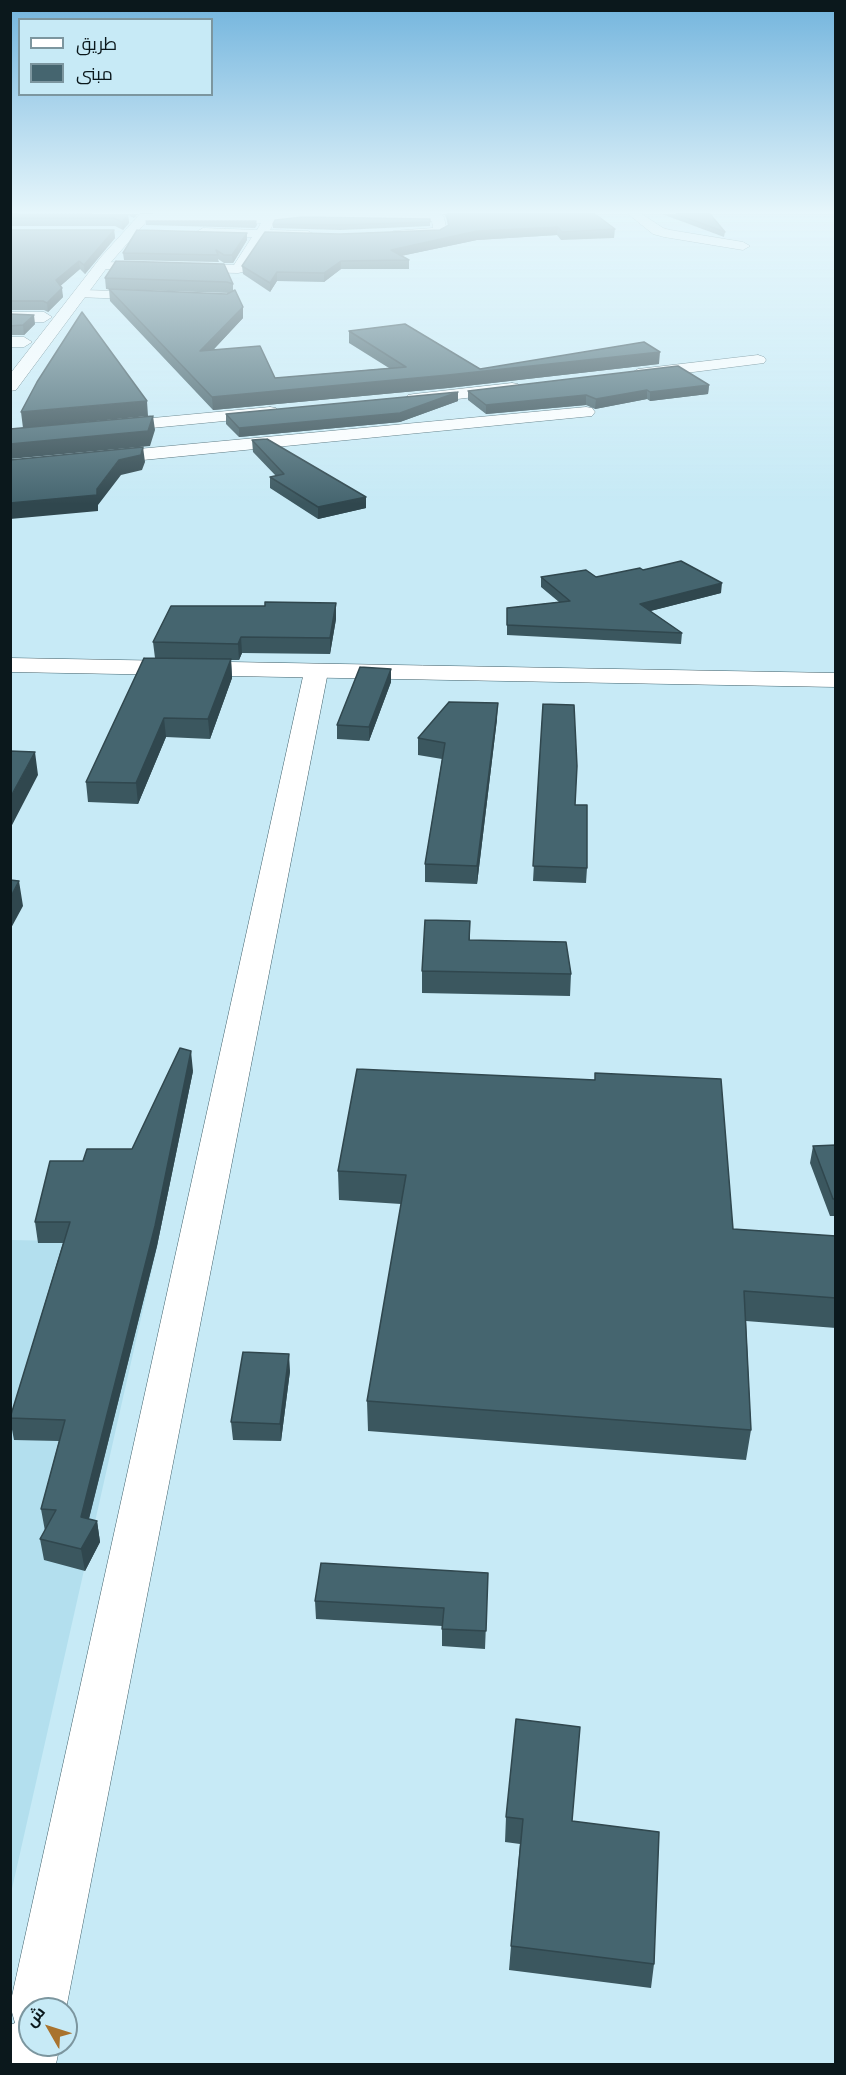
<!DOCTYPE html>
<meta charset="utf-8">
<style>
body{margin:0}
#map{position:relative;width:846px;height:2075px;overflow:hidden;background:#c7eaf6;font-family:Montserrat,Cairo,sans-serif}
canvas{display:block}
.frame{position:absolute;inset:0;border:12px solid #0b181c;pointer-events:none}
.legend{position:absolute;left:18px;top:18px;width:195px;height:78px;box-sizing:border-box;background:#c7eaf6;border:2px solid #7c969f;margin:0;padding:8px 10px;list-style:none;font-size:18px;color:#0b181c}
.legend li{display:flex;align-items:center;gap:12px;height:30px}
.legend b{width:30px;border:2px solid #7c969f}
.north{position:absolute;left:18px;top:1997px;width:60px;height:60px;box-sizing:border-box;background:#c7eaf6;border:2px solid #7c969f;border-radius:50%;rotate:309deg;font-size:16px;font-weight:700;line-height:24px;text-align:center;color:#0b181c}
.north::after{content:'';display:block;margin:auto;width:21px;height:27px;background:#a9732e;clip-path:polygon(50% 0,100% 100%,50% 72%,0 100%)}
</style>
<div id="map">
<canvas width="846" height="2075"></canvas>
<div class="frame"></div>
<ul class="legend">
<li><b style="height:8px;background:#fff"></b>طريق</li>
<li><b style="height:16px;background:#45656f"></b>مبنى</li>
</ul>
<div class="north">ش</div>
</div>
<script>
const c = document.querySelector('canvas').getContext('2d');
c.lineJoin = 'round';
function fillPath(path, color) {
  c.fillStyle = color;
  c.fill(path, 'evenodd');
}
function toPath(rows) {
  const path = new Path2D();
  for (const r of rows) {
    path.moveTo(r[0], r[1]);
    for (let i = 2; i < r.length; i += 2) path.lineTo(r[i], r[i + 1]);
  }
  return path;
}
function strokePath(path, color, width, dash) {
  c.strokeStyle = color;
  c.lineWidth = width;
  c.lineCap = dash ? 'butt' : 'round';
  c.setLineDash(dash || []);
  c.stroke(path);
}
fillPath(toPath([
 [11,1240,158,1243,11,1893]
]), '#b3dfee');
const street = toPath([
 [140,214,440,214,444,217,447,232,440,236,398,238,391,234,393,231,433,228,432,221,303,219,274,222,270,230,308,231,315,235,313,238,265,238,243,272,238,273,98,269,96,266,103,262,234,265,252,237,203,236,196,232,203,228,257,230,261,223,145,221,140,220,139,217,140,214],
 [628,214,642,214,663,228,670,230,743,242,750,246,743,250,664,237,653,234,628,214],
 [82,290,154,292,161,296,154,300,77,297,75,294,77,291,82,290],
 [10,312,44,312,52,317,44,322,10,322,10,312],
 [10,337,24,337,32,342,24,347,10,347,10,337],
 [758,355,764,357,766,360,764,363,638,379,630,374,638,369,758,355],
 [512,383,518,384,521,388,518,392,414,404,408,403,405,399,408,395,414,394,512,383],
 [270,407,276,408,279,412,276,416,110,432,104,431,101,427,104,423,110,422,270,407],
 [586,407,592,408,595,412,592,416,10,473,10,461,586,407],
 [316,665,324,667,328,672,66,2009,30,2009,30,2045,60,2045,56,2064,10,2064,10,2025,15,2023,10,2005,304,672,308,667,316,665]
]);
const secondary = toPath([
 [10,658,836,673,836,687,10,672,10,658]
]);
const primary = toPath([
 [140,214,153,214,111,262,16,390,10,391,10,374,101,257,140,214]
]);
strokePath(street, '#40606a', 1);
strokePath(secondary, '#40606a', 1);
strokePath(primary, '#40606a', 1);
fillPath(street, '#fff');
fillPath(secondary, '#fff');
fillPath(primary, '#fff');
fillPath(toPath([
 [10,214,138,214,134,218,128,215],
 [10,214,128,215,129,223,123,230,115,226,10,226],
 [443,214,595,214,615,229,614,238,561,240,557,235,477,240,401,256,409,260,409,269,341,269,324,282,277,281,270,292,243,274,242,266,340,234,440,230,448,226,446,217],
 [662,214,710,214,725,232,724,237],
 [430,219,430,226,340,230,273,228,273,224],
 [146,221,256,221,257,225,255,228,146,225],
 [10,230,114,230,115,238,85,274,80,269,60,286,63,297,48,312,44,310,10,310],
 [247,240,233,263,224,263,218,259,219,262,124,260,123,253],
 [224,264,233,284,233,291,243,307,243,318,213,350,275,378,389,368,349,343,349,331,480,369,659,364,448,388,213,410,110,301,109,289,227,294,229,293,106,289,105,278],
 [10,314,35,324,24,335,10,335],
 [709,385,708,394,650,401,647,399,595,409,586,405,486,414,468,400,468,391],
 [458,392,458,401,400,422,239,437,226,424,226,414],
 [252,440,366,497,366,508,318,519,270,488,270,477,276,476,253,452],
 [643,570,721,593,650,611,682,633,681,644,507,635,507,608,559,602,541,587,541,577,596,577],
 [336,619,330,654,242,653,239,660,231,660,232,678,210,739,166,737,138,804,88,802,86,782,155,658,153,642],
 [391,669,391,682,369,741,337,739,337,725],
 [543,704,575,805,587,868,586,883,533,881],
 [497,719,477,884,425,882,425,864,442,759,418,755,418,738],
 [470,921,470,940,571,974,570,996,422,993,422,971],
 [357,1069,733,1229,836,1236,836,1328,746,1321,751,1430,746,1460,368,1431,367,1401,401,1204,339,1200,338,1171],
 [193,1071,157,1246,89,1519,97,1521,100,1542,85,1571,44,1560,40,1539,45,1531,41,1509,59,1441,14,1440,10,1419,63,1243,38,1243,35,1222,132,1149],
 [836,1145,836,1216,830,1216,810,1163,813,1146],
 [290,1371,281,1441,233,1440,231,1422],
 [488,1573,485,1649,442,1646,442,1626,316,1619,315,1601],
 [506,1817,572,1821,654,1964,651,1988,509,1970,511,1946,520,1844,505,1842]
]), '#3b575f');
fillPath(toPath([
 [128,215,129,223,123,230,122,222],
 [558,227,557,235,477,240,391,258,391,250,477,231],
 [114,230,115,238,85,274,84,265],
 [247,233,247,240,233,263,232,255],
 [79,261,80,269,57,289,56,280],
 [341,261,341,269,324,282,324,273],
 [277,272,277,281,270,292,270,283],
 [62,288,63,297,48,312,47,303],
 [243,307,243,318,201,363,200,351],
 [34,315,35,324,24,335,23,325],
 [660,352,659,364,448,388,213,410,212,397],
 [709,385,708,394,650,401,650,392],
 [647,390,647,399,595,409,596,399],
 [458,392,458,401,400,422,239,437,239,428],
 [586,395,586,405,486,414,486,405],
 [147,401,148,416,23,428,21,412],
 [153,416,155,430,150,446,10,459,10,444],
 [143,447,145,462,142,470,121,475,98,505,98,511,10,519,10,503,97,489,119,460],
 [366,497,366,508,318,519,318,507],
 [722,583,721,593,639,614,640,604],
 [336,603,336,619,330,654,330,638],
 [241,637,242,653,239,660,238,644],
 [231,659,232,678,210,739,208,719],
 [391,669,391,682,369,741,369,727],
 [498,703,497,719,477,884,477,866],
 [164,718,166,737,138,804,136,783],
 [35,752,38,775,10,829,10,798],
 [19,881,23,906,10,930,10,898],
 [191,1051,193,1071,157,1246,84,1538,81,1517],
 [289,1354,290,1371,281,1441,280,1424],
 [97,1521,100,1542,85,1571,81,1549]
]), '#30474e');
const building = toPath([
 [10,214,128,215,122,222,114,218,10,218,10,214],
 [447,214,595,214,615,229,562,232,558,227,477,231,391,250,409,260,341,261,324,273,277,272,270,283,242,266,265,232,340,234,440,230,449,225,447,214],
 [676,214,710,214,725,232,676,214],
 [303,217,430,219,430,222,340,225,273,224,275,220,303,217],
 [146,221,256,221,255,223,146,221],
 [10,230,114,230,84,265,79,261,56,280,62,288,47,303,43,301,10,301,10,230],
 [137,230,247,233,232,255,224,255,216,250,218,255,123,253,137,230],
 [116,261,224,264,233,284,227,282,105,278,116,261],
 [109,289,227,294,235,290,243,307,200,351,260,346,275,378,406,367,349,331,405,324,480,369,644,342,660,352,448,375,212,397,109,289],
 [82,312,147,401,21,412,37,382,82,312],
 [10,314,34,315,23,325,10,326,10,314],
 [678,366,709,385,650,392,647,390,596,399,586,395,486,405,468,391,678,366],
 [458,392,400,413,239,428,226,414,458,392],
 [153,416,148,431,10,444,10,429,153,416],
 [267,439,366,497,318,507,270,477,284,474,252,440,267,439],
 [143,447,141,455,119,460,97,489,97,495,10,503,10,460,143,447],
 [681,561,722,583,640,604,682,633,507,625,507,608,570,601,541,577,586,570,596,577,640,568,643,570,681,561],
 [265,602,336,603,330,638,241,637,238,644,153,642,171,606,265,606,265,602],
 [144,658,231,659,208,719,164,718,136,783,86,782,144,658],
 [360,667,391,669,369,727,337,725,360,667],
 [449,702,498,703,477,866,425,864,445,743,418,738,449,702],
 [543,704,574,705,577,766,575,805,587,805,587,868,533,866,543,704],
 [10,751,35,752,10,798,10,751],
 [10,880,19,881,10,898,10,880],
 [425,920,470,921,469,940,566,942,571,974,422,971,425,920],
 [180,1048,191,1051,155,1226,81,1517,97,1521,81,1549,40,1539,56,1510,41,1509,65,1420,10,1418,70,1222,35,1222,50,1161,83,1161,87,1149,132,1149,180,1048],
 [357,1069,595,1080,595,1073,721,1079,733,1229,836,1236,836,1298,744,1291,751,1430,367,1401,406,1175,338,1171,357,1069],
 [836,1145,836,1199,833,1199,813,1146,836,1145],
 [243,1352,289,1354,280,1424,231,1422,243,1352],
 [321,1563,488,1573,486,1631,442,1629,444,1608,315,1601,321,1563],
 [516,1719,580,1727,572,1821,659,1832,654,1964,511,1946,523,1819,506,1817,516,1719]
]);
fillPath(building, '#45656f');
strokePath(building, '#30474e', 1.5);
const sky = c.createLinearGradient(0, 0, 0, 504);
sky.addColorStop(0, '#72b4dd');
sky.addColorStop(0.42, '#e6f6fb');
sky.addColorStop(1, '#e6f6fb00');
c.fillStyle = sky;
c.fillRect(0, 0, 846, 504);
</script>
